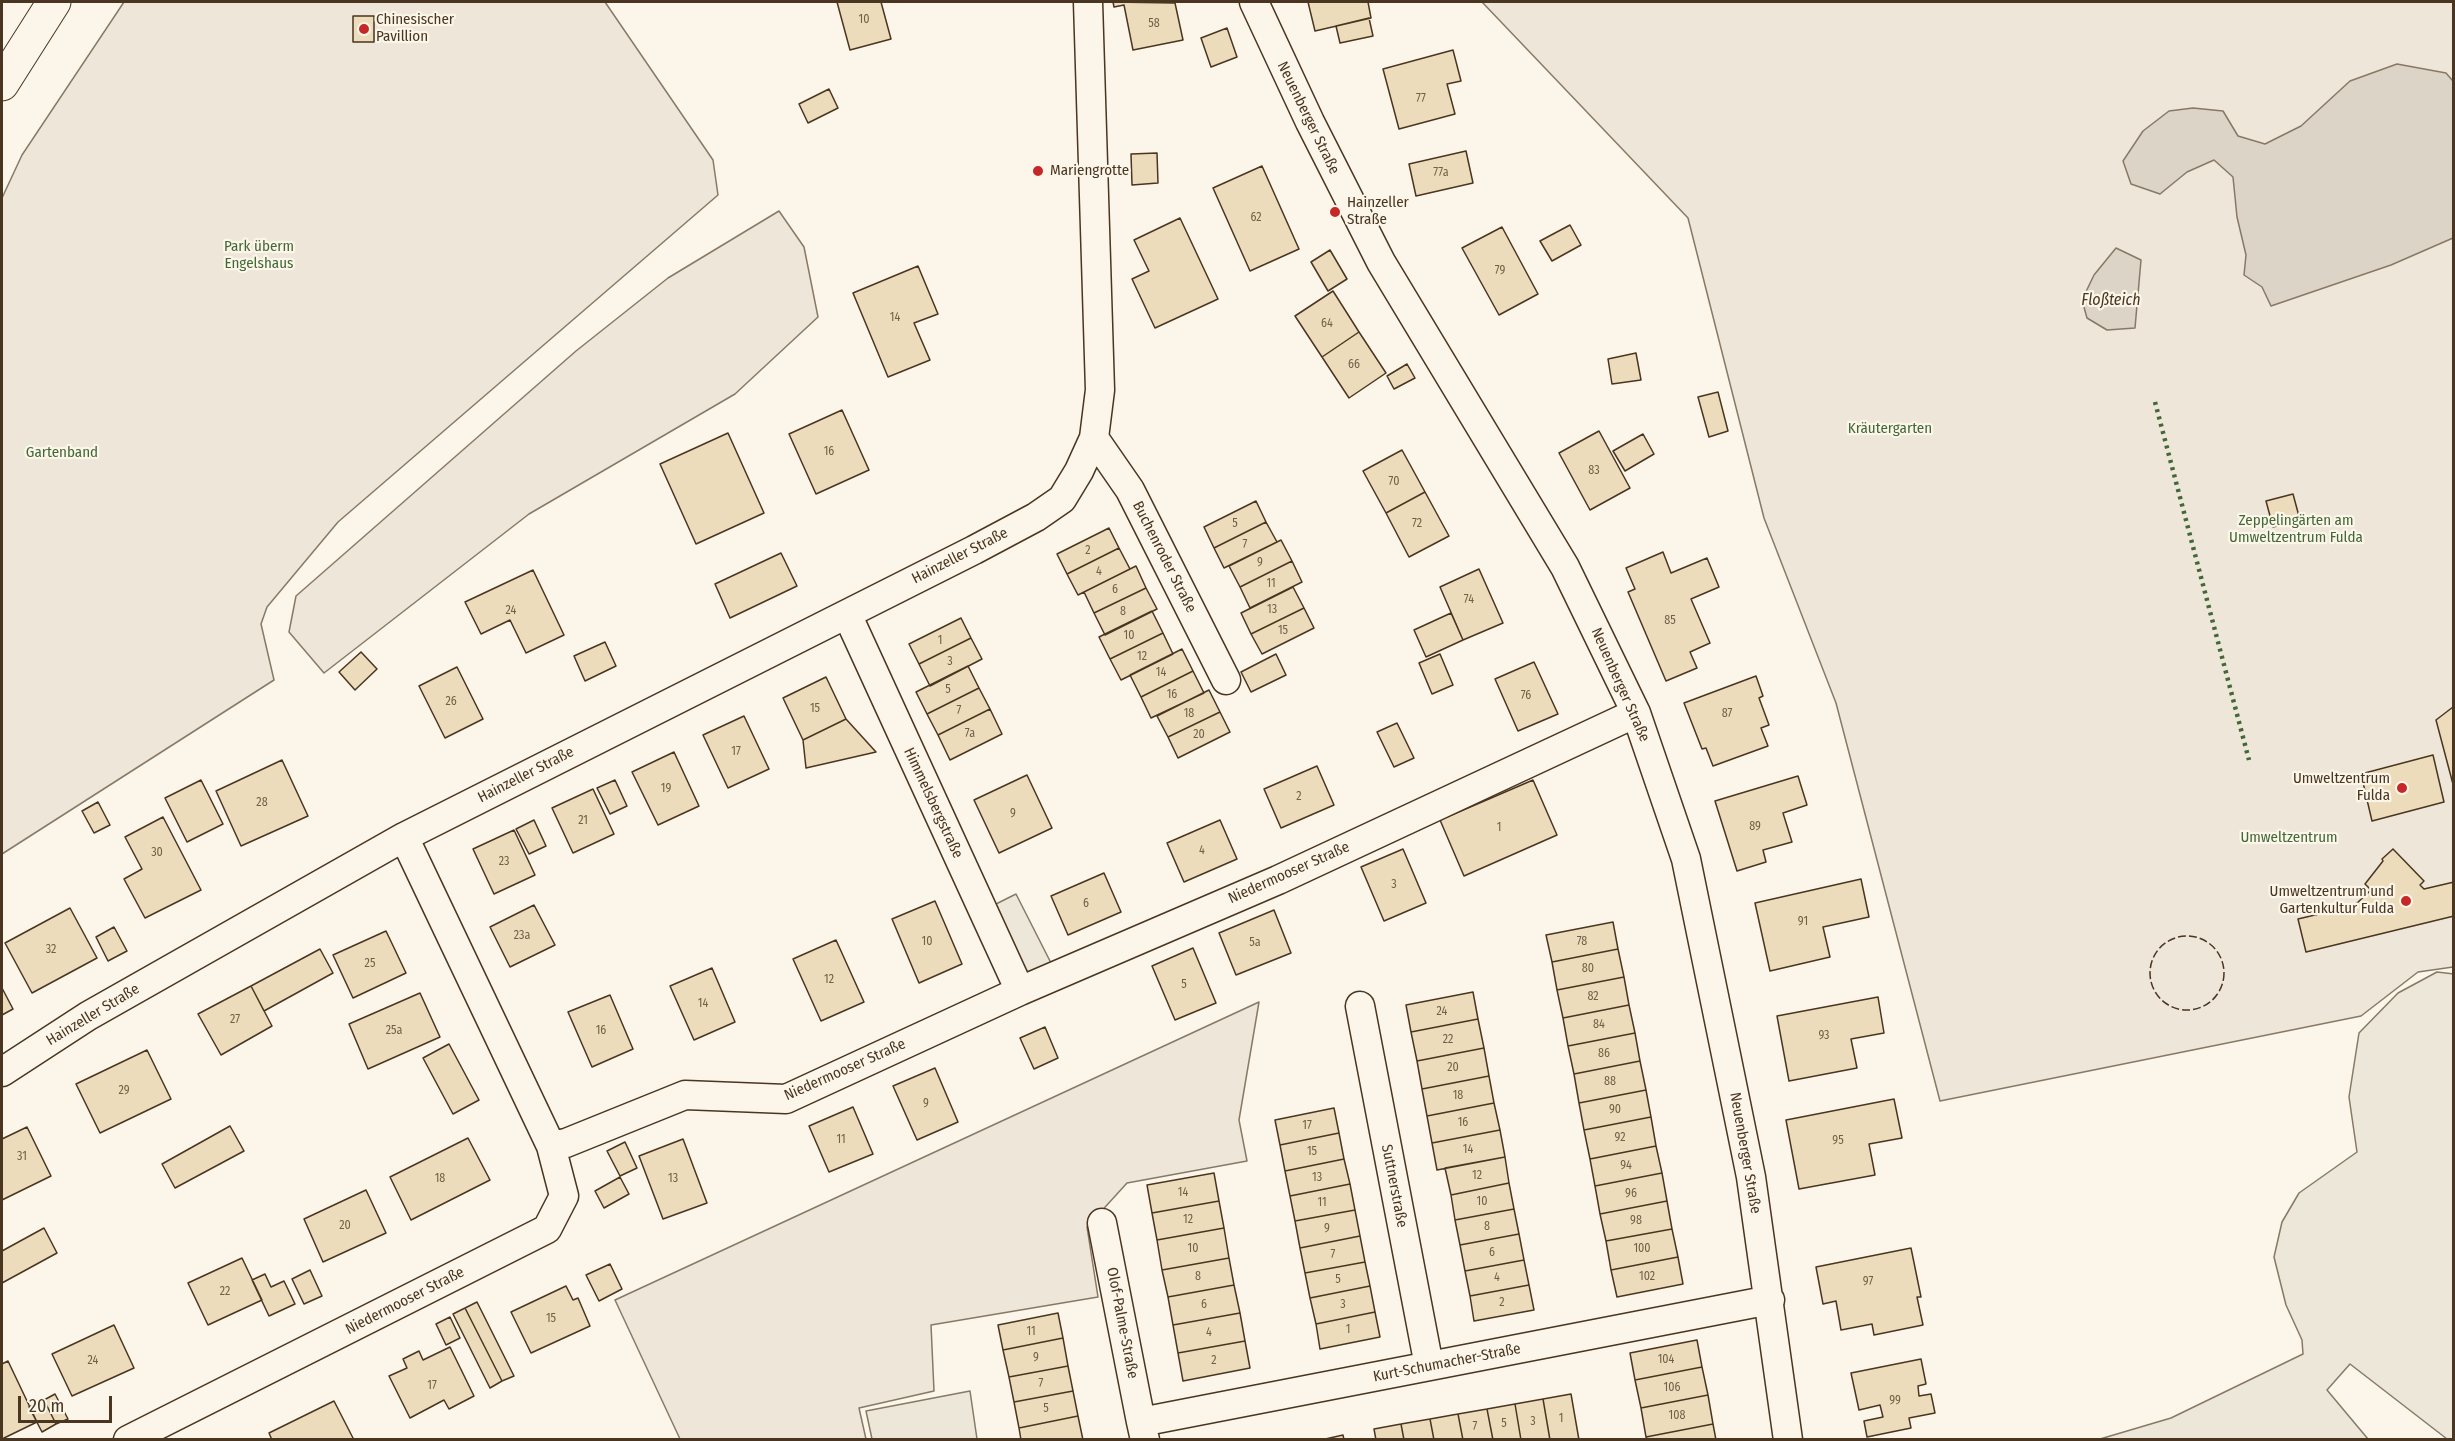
<!DOCTYPE html>
<meta charset="utf-8">
<style>
body{margin:0}
#map{position:relative;width:2455px;height:1441px;overflow:hidden;background:#fbf6e9;font-family:"Fira Sans Condensed",sans-serif}
canvas{display:block}
.frame{position:absolute;inset:0;border:3px solid #4a3520;pointer-events:none}
.scale{position:absolute;left:18px;top:1396px;width:94px;height:27px;box-sizing:border-box;border:3px solid #4a3520;border-top:0;padding-left:8px;font-size:18px;line-height:21px;white-space:nowrap;color:#4a3520;-webkit-text-stroke:4px #fbf6e9;paint-order:stroke}
</style>
<div id="map">
<canvas width="2455" height="1441"></canvas>
<div class="frame"></div>
<div class="scale">20 m</div>
</div>
<script>
const c = document.querySelector('canvas').getContext('2d');
c.lineJoin = 'round';
function fillPath(path, color) {
  c.fillStyle = color;
  c.fill(path, 'evenodd');
}
function toPath(rows) {
  const path = new Path2D();
  for (const r of rows) {
    if (r.length === 3) {
      path.moveTo(r[0] + r[2], r[1]);
      path.arc(r[0], r[1], r[2], 0, 2 * Math.PI);
      continue;
    }
    path.moveTo(r[0], r[1]);
    for (let i = 2; i < r.length; i += 2) path.lineTo(r[i], r[i + 1]);
  }
  return path;
}
function strokePath(path, color, width, dash) {
  c.strokeStyle = color;
  c.lineWidth = width;
  c.lineCap = dash ? 'butt' : 'round';
  c.setLineDash(dash || []);
  c.stroke(path);
}
function drawText(font, color, halo, rows, align = 'center') {
  c.font = font + ' "Fira Sans Condensed",sans-serif';
  c.lineWidth = 4.5;
  c.setLineDash([]);
  c.textBaseline = 'middle';
  c.strokeStyle = halo;
  c.fillStyle = color;
  for (const [text, x, y, turn = 0] of rows) {
    c.save();
    c.translate(x, y);
    c.rotate((+turn || 0) * Math.PI / 180);
    c.textAlign = isNaN(turn) ? turn : align;
    if (halo) c.strokeText(text, 0, 0);
    c.fillText(text, 0, 0);
    c.restore();
  }
}
const green = toPath([
 [124,2,605,2,713,160,718,195,338,522,267,607,261,624,274,680,2,854,2,198,22,155,124,2],
 [1482,2,2453,2,2453,967,2418,972,2361,1016,1940,1101,1836,703,1764,518,1688,218,1482,2],
 [779,211,804,247,818,317,735,394,529,514,324,673,289,632,296,596,576,351,668,278,779,211],
 [1259,1002,1239,1120,1247,1161,1127,1183,1087,1227,1098,1297,931,1325,934,1391,859,1408,866,1439,680,1439,615,1300,1259,1002]
]);
fillPath(green, '#ede6d9');
strokePath(green, '#887966', 1.5);
const parking = toPath([
 [1016,894,1051,963,1027,975,992,906,1016,894],
 [2437,972,2454,974,2453,1439,2447,1439,2350,1364,2327,1390,2368,1439,2100,1439,2171,1418,2303,1354,2302,1340,2286,1305,2274,1257,2282,1222,2299,1193,2357,1152,2349,1097,2359,1033,2398,993,2437,972],
 [970,1391,977,1439,872,1439,866,1411,970,1391]
]);
fillPath(parking, '#ede7d9');
strokePath(parking, '#887966', 1.5);
const water = toPath([
 [2397,64,2446,73,2453,81,2453,238,2391,265,2271,306,2262,287,2244,275,2246,255,2237,217,2233,177,2214,160,2187,172,2160,194,2131,184,2123,161,2143,131,2169,111,2193,108,2223,111,2238,136,2265,144,2301,126,2350,81,2397,64],
 [2116,248,2141,260,2135,328,2107,330,2087,318,2082,300,2094,275,2116,248]
]);
fillPath(water, '#dcd4c6');
strokePath(water, '#887966', 1.5);
const building = toPath([
 [837,2,881,2,891,39,850,50,837,2],
 [1113,2,1175,3,1183,40,1133,50,1124,5,1114,7,1113,2],
 [1308,2,1368,2,1371,18,1315,31,1308,2],
 [353,16,374,16,374,42,353,42,353,16],
 [1369,18,1373,36,1340,43,1336,26,1369,18],
 [1227,28,1237,57,1211,67,1201,38,1227,28],
 [1453,50,1461,81,1447,84,1455,114,1399,129,1383,69,1453,50],
 [829,89,838,108,808,123,799,104,829,89],
 [1466,151,1473,183,1416,196,1409,164,1466,151],
 [1157,153,1158,183,1132,185,1131,154,1157,153],
 [1262,166,1299,249,1250,271,1213,188,1262,166],
 [1180,218,1218,299,1155,328,1132,279,1149,271,1134,240,1180,218],
 [1570,225,1581,245,1552,261,1540,241,1570,225],
 [1502,227,1538,294,1499,315,1462,248,1502,227],
 [1330,250,1347,279,1328,291,1311,262,1330,250],
 [918,266,938,314,914,323,930,360,888,377,853,293,918,266],
 [1333,291,1359,332,1322,357,1295,316,1333,291],
 [1359,332,1386,373,1349,398,1322,357,1359,332],
 [1636,353,1641,380,1612,384,1608,359,1636,353],
 [1407,364,1415,378,1394,389,1387,376,1407,364],
 [1718,392,1728,431,1709,437,1698,397,1718,392],
 [842,410,869,470,816,494,789,434,842,410],
 [1599,431,1630,488,1590,510,1559,453,1599,431],
 [728,433,764,513,696,544,660,464,728,433],
 [1643,434,1654,454,1625,471,1613,451,1643,434],
 [1402,450,1425,492,1386,513,1363,471,1402,450],
 [1425,492,1449,536,1409,557,1386,513,1425,492],
 [2293,494,2300,520,2273,527,2266,501,2293,494],
 [1256,501,1266,522,1214,548,1204,527,1256,501],
 [1266,522,1277,542,1224,568,1214,548,1266,522],
 [1109,528,1119,548,1067,574,1057,554,1109,528],
 [1281,540,1292,561,1240,587,1229,566,1281,540],
 [1119,548,1130,569,1078,595,1067,574,1119,548],
 [1663,552,1671,573,1707,558,1719,587,1691,599,1710,643,1690,652,1697,668,1666,681,1628,592,1635,589,1626,568,1663,552],
 [781,553,797,586,730,618,715,584,781,553],
 [1292,561,1302,582,1250,608,1240,587,1292,561],
 [1136,566,1146,588,1094,613,1084,592,1136,566],
 [1479,569,1503,623,1463,640,1440,587,1479,569],
 [533,570,564,635,526,653,510,620,481,634,465,602,533,570],
 [1293,587,1304,608,1251,634,1241,613,1293,587],
 [1146,588,1157,609,1105,635,1094,613,1146,588],
 [1304,608,1314,628,1262,654,1251,634,1304,608],
 [1152,611,1163,633,1110,659,1099,637,1152,611],
 [1451,613,1463,640,1426,657,1414,630,1451,613],
 [961,618,971,638,919,664,909,644,961,618],
 [1163,633,1173,654,1121,680,1110,659,1163,633],
 [971,638,982,659,930,686,919,664,971,638],
 [605,642,616,666,585,681,574,656,605,642],
 [1182,649,1193,671,1141,697,1130,675,1182,649],
 [361,652,377,669,355,690,339,672,361,652],
 [1276,654,1286,675,1251,692,1241,672,1276,654],
 [1440,654,1453,685,1432,694,1419,663,1440,654],
 [1534,662,1558,714,1518,731,1495,679,1534,662],
 [968,666,979,688,927,714,916,692,968,666],
 [457,667,483,719,445,738,419,686,457,667],
 [1193,671,1204,693,1151,718,1141,697,1193,671],
 [1756,676,1763,696,1759,698,1769,725,1761,728,1768,746,1713,766,1706,748,1702,749,1684,703,1756,676],
 [826,677,846,719,803,740,783,698,826,677],
 [979,688,990,709,938,735,927,714,979,688],
 [1209,690,1220,712,1168,737,1157,716,1209,690],
 [2453,707,2454,709,2454,788,2436,720,2453,707],
 [990,709,1002,734,950,760,938,735,990,709],
 [1220,712,1230,732,1178,758,1168,737,1220,712],
 [744,716,769,769,728,788,703,735,744,716],
 [846,719,876,752,806,768,803,740,846,719],
 [1397,723,1414,758,1394,767,1377,732,1397,723],
 [674,752,699,806,658,825,632,772,674,752],
 [2433,755,2444,802,2372,821,2361,774,2433,755],
 [282,760,308,816,241,846,216,791,282,760],
 [1317,766,1334,805,1281,828,1264,789,1317,766],
 [1027,775,1052,828,999,853,974,800,1027,775],
 [1798,776,1807,805,1783,813,1792,842,1763,850,1766,862,1737,871,1715,801,1798,776],
 [201,780,223,824,187,842,165,798,201,780],
 [615,780,627,806,610,814,597,788,615,780],
 [1533,780,1557,835,1464,876,1440,820,1533,780],
 [593,789,614,834,573,853,552,808,593,789],
 [98,802,110,825,94,833,82,811,98,802],
 [163,817,201,890,145,918,124,879,142,869,125,837,163,817],
 [534,820,546,846,529,854,516,829,534,820],
 [1220,820,1237,859,1184,882,1167,843,1220,820],
 [514,830,535,875,494,894,473,849,514,830],
 [1403,849,1426,903,1384,921,1361,867,1403,849],
 [2393,849,2424,881,2420,885,2424,889,2454,882,2454,916,2306,952,2298,919,2357,905,2356,904,2371,890,2365,884,2383,861,2382,859,2393,849],
 [1104,873,1121,912,1068,935,1051,896,1104,873],
 [1861,879,1869,917,1823,927,1830,957,1770,971,1755,903,1861,879],
 [935,901,962,964,919,983,892,919,935,901],
 [534,905,555,945,510,967,490,927,534,905],
 [70,908,97,958,32,993,5,943,70,908],
 [1274,910,1291,953,1236,975,1219,933,1274,910],
 [1613,922,1618,949,1552,962,1546,935,1613,922],
 [114,927,127,951,108,961,96,937,114,927],
 [386,931,406,973,353,998,333,955,386,931],
 [836,940,864,1002,821,1021,793,959,836,940],
 [1193,948,1216,1003,1175,1020,1152,966,1193,948],
 [320,949,333,973,264,1011,251,986,320,949],
 [1618,949,1624,977,1557,990,1552,962,1618,949],
 [712,968,735,1022,694,1040,670,986,712,968],
 [1624,977,1629,1005,1563,1018,1557,990,1624,977],
 [251,986,272,1026,221,1055,198,1014,251,986],
 [2,988,13,1009,2,1015,2,988],
 [1473,992,1478,1019,1411,1032,1406,1005,1473,992],
 [420,993,440,1037,368,1069,349,1024,420,993],
 [610,995,633,1049,592,1067,568,1012,610,995],
 [1878,997,1884,1033,1851,1039,1857,1068,1789,1081,1777,1016,1878,997],
 [1629,1005,1635,1033,1568,1046,1563,1018,1629,1005],
 [1478,1019,1484,1048,1417,1061,1411,1032,1478,1019],
 [1045,1027,1058,1058,1034,1069,1020,1038,1045,1027],
 [1635,1033,1640,1061,1574,1074,1568,1046,1635,1033],
 [449,1044,479,1100,453,1114,423,1058,449,1044],
 [1484,1048,1489,1076,1422,1089,1417,1061,1484,1048],
 [147,1050,171,1099,100,1133,76,1084,147,1050],
 [1640,1061,1646,1090,1579,1103,1574,1074,1640,1061],
 [935,1068,958,1122,917,1140,893,1086,935,1068],
 [1489,1076,1494,1103,1427,1116,1422,1089,1489,1076],
 [1646,1090,1651,1117,1584,1130,1579,1103,1646,1090],
 [1894,1099,1902,1138,1869,1144,1875,1175,1799,1189,1786,1120,1894,1099],
 [1494,1103,1500,1130,1432,1143,1427,1116,1494,1103],
 [853,1107,873,1154,829,1172,809,1126,853,1107],
 [1334,1108,1339,1133,1280,1145,1275,1120,1334,1108],
 [1651,1117,1656,1146,1590,1159,1584,1130,1651,1117],
 [230,1126,244,1151,175,1188,162,1164,230,1126],
 [27,1127,51,1176,2,1200,2,1139,27,1127],
 [1500,1130,1505,1157,1437,1170,1432,1143,1500,1130],
 [1339,1133,1344,1159,1285,1171,1280,1145,1339,1133],
 [468,1138,490,1180,411,1220,390,1177,468,1138],
 [683,1139,707,1203,663,1219,639,1156,683,1139],
 [625,1142,637,1168,620,1176,607,1151,625,1142],
 [1656,1146,1662,1173,1595,1186,1590,1159,1656,1146],
 [1505,1157,1509,1183,1451,1195,1445,1168,1505,1157],
 [1344,1159,1350,1184,1290,1196,1285,1171,1344,1159],
 [1214,1173,1219,1201,1152,1213,1147,1185,1214,1173],
 [1662,1173,1667,1201,1600,1214,1595,1186,1662,1173],
 [620,1177,629,1194,604,1208,595,1191,620,1177],
 [1509,1183,1514,1209,1455,1220,1451,1195,1509,1183],
 [1350,1184,1355,1210,1295,1221,1290,1196,1350,1184],
 [366,1190,386,1233,323,1262,304,1219,366,1190],
 [1219,1201,1224,1228,1157,1240,1152,1213,1219,1201],
 [1667,1201,1672,1229,1606,1241,1600,1214,1667,1201],
 [1514,1209,1519,1234,1460,1245,1455,1220,1514,1209],
 [1355,1210,1360,1236,1300,1248,1295,1221,1355,1210],
 [44,1228,57,1253,2,1283,2,1251,44,1228],
 [1224,1228,1229,1258,1162,1270,1157,1240,1224,1228],
 [1672,1229,1678,1257,1611,1270,1606,1241,1672,1229],
 [1519,1234,1524,1260,1465,1271,1460,1245,1519,1234],
 [1360,1236,1365,1262,1305,1273,1300,1248,1360,1236],
 [1911,1248,1921,1297,1917,1297,1923,1325,1874,1335,1872,1324,1841,1330,1836,1301,1823,1304,1816,1267,1911,1248],
 [1678,1257,1683,1284,1617,1297,1611,1270,1678,1257],
 [242,1258,262,1300,208,1325,188,1283,242,1258],
 [1229,1258,1234,1285,1168,1297,1162,1270,1229,1258],
 [1524,1260,1529,1285,1470,1296,1465,1271,1524,1260],
 [1365,1262,1370,1286,1310,1298,1305,1273,1365,1262],
 [610,1264,622,1289,599,1301,586,1275,610,1264],
 [310,1270,322,1296,304,1304,292,1279,310,1270],
 [265,1274,271,1287,284,1281,295,1304,269,1316,252,1280,265,1274],
 [1234,1285,1240,1313,1173,1325,1168,1297,1234,1285],
 [1529,1285,1534,1310,1474,1321,1470,1296,1529,1285],
 [566,1286,573,1300,578,1298,590,1326,531,1353,511,1312,566,1286],
 [1370,1286,1375,1312,1316,1324,1310,1298,1370,1286],
 [477,1302,514,1376,502,1381,465,1308,477,1302],
 [465,1308,502,1381,490,1388,453,1314,465,1308],
 [1375,1312,1380,1337,1320,1349,1316,1324,1375,1312],
 [1058,1313,1063,1338,1003,1350,998,1325,1058,1313],
 [1240,1313,1245,1341,1178,1353,1173,1325,1240,1313],
 [450,1317,460,1338,446,1345,436,1324,450,1317],
 [114,1325,134,1368,72,1396,52,1354,114,1325],
 [1063,1338,1068,1366,1009,1377,1003,1350,1063,1338],
 [1697,1340,1702,1367,1635,1380,1630,1353,1697,1340],
 [1245,1341,1250,1368,1183,1381,1178,1353,1245,1341],
 [450,1347,474,1396,449,1409,444,1400,410,1418,389,1376,407,1368,403,1359,419,1351,423,1360,450,1347],
 [1921,1359,1926,1384,1918,1386,1919,1396,1931,1394,1935,1413,1909,1418,1911,1428,1867,1437,1864,1421,1883,1417,1880,1405,1859,1410,1851,1373,1921,1359],
 [8,1361,37,1422,2,1439,2,1364,8,1361],
 [1068,1366,1073,1391,1014,1402,1009,1377,1068,1366],
 [1702,1367,1708,1395,1641,1408,1635,1380,1702,1367],
 [1073,1391,1078,1416,1019,1428,1014,1402,1073,1391],
 [55,1394,68,1419,56,1424,44,1400,55,1394],
 [1571,1394,1579,1440,1550,1440,1543,1399,1571,1394],
 [1708,1395,1713,1424,1646,1437,1641,1408,1708,1395],
 [1543,1399,1550,1440,1521,1440,1515,1404,1543,1399],
 [44,1400,56,1424,42,1432,29,1407,44,1400],
 [334,1401,354,1440,272,1440,269,1433,334,1401],
 [1515,1404,1521,1440,1493,1440,1487,1409,1515,1404],
 [1487,1409,1493,1440,1463,1440,1458,1414,1487,1409],
 [1458,1414,1463,1440,1434,1440,1430,1419,1458,1414],
 [1078,1416,1083,1440,1021,1440,1019,1428,1078,1416],
 [1430,1419,1434,1440,1404,1440,1401,1424,1430,1419],
 [1401,1424,1404,1440,1376,1440,1374,1429,1401,1424],
 [1713,1424,1716,1440,1647,1440,1646,1437,1713,1424],
 [1343,1435,1344,1440,1321,1440,1343,1435]
]);
fillPath(building, '#ecdcbc');
strokePath(building, '#4a3520', 1.5);
const minor = toPath([
 [1254,2,1310,122,1381,262,1565,567,1636,713,1686,859,1751,1177,1788,1440],
 [1094,438,1130,490,1226,680],
 [847,614,1020,991],
 [1360,1006,1429,1366],
 [2,1072,88,1016,404,837,974,550,1036,517,1062,499,1079,471,1094,438,1100,390,1088,2],
 [551,1146,566,1143,685,1095,786,1099,1020,991,1278,880,1636,713],
 [1102,1223,1141,1422],
 [128,1440,547,1229,564,1196,551,1146,404,837],
 [1145,1440,1141,1422,1770,1300]
]);
const secondary = toPath([
 [2,84,54,2]
]);
strokePath(minor, '#4a3520', 31);
strokePath(secondary, '#4a3520', 35);
strokePath(minor, '#fbf6e9', 28);
strokePath(secondary, '#fbf6e9', 33);
strokePath(toPath([
 [2155,402,2249,760]
]), '#436837', 4.5, [3, 4.5]);
strokePath(toPath([
 [2187,973,37]
]), '#4a3520', 1.5, [8, 3]);
for (const [x, y, r, color] of [
 [364,29,6,"#c62828"],
 [1038,171,6,"#c62828"],
 [1335,212,6,"#c62828"],
 [2402,788,6,"#c62828"],
 [2406,901,6,"#c62828"]
]) {
  const dot = new Path2D();
  dot.arc(x, y, r, 0, 2 * Math.PI);
  c.fillStyle = color;
  c.fill(dot);
  strokePath(dot, '#fbf6e9', 2);
}
drawText('12px', '#725f47', null, [
 ["10",864,20],
 ["58",1154,24],
 ["77",1421,99],
 ["77a",1441,173],
 ["62",1256,218],
 ["79",1500,271],
 ["14",895,318],
 ["64",1327,324],
 ["66",1354,365],
 ["16",829,452],
 ["83",1594,471],
 ["70",1394,482],
 ["5",1235,524],
 ["72",1417,524],
 ["7",1245,545],
 ["2",1088,551],
 ["9",1260,563],
 ["4",1099,572],
 ["11",1271,584],
 ["6",1115,590],
 ["74",1469,600],
 ["13",1272,610],
 ["24",511,611],
 ["8",1123,612],
 ["85",1670,621],
 ["15",1283,631],
 ["10",1129,636],
 ["1",940,641],
 ["12",1142,657],
 ["3",950,662],
 ["14",1161,673],
 ["5",948,690],
 ["16",1172,695],
 ["76",1526,696],
 ["26",451,702],
 ["15",815,709],
 ["7",959,711],
 ["18",1189,714],
 ["87",1727,714],
 ["7a",970,734],
 ["20",1199,735],
 ["17",736,752],
 ["19",666,789],
 ["2",1299,797],
 ["28",262,803],
 ["9",1013,814],
 ["21",583,821],
 ["89",1755,827],
 ["1",1499,828],
 ["4",1202,851],
 ["30",157,853],
 ["23",504,862],
 ["3",1394,885],
 ["6",1086,904],
 ["91",1803,922],
 ["23a",522,936],
 ["10",927,942],
 ["78",1582,942],
 ["5a",1255,943],
 ["32",51,950],
 ["25",370,964],
 ["80",1588,969],
 ["12",829,980],
 ["5",1184,985],
 ["82",1593,997],
 ["14",703,1004],
 ["24",1442,1012],
 ["27",235,1020],
 ["84",1599,1025],
 ["25a",394,1031],
 ["16",601,1031],
 ["93",1824,1036],
 ["22",1448,1040],
 ["86",1604,1054],
 ["20",1453,1068],
 ["88",1610,1082],
 ["29",124,1091],
 ["18",1458,1096],
 ["9",926,1104],
 ["90",1615,1110],
 ["16",1463,1123],
 ["17",1307,1126],
 ["92",1620,1138],
 ["11",841,1140],
 ["95",1838,1141],
 ["14",1468,1150],
 ["15",1312,1152],
 ["31",22,1157],
 ["94",1626,1166],
 ["12",1477,1176],
 ["13",1317,1178],
 ["18",440,1179],
 ["13",673,1179],
 ["14",1183,1193],
 ["96",1631,1194],
 ["10",1482,1202],
 ["11",1322,1203],
 ["12",1188,1220],
 ["98",1636,1221],
 ["20",345,1226],
 ["8",1487,1227],
 ["9",1327,1229],
 ["10",1193,1249],
 ["100",1642,1249],
 ["6",1492,1253],
 ["7",1333,1255],
 ["8",1198,1277],
 ["102",1647,1277],
 ["4",1497,1278],
 ["5",1338,1280],
 ["97",1868,1282],
 ["22",225,1292],
 ["2",1502,1303],
 ["6",1204,1305],
 ["3",1343,1305],
 ["15",551,1319],
 ["1",1348,1330],
 ["11",1031,1332],
 ["4",1209,1333],
 ["9",1036,1358],
 ["104",1666,1360],
 ["24",93,1361],
 ["2",1214,1361],
 ["7",1041,1384],
 ["17",432,1386],
 ["106",1672,1388],
 ["99",1895,1401],
 ["5",1046,1409],
 ["108",1677,1416],
 ["1",1561,1419],
 ["3",1533,1422],
 ["5",1504,1424],
 ["7",1475,1427]
]);
drawText('15px', '#4a3520', '#fbf6e9', [
 ["Chinesischer",376,20],
 ["Pavillion",376,37],
 ["Mariengrotte",1050,171],
 ["Hainzeller",1347,203],
 ["Straße",1347,220],
 ["Umweltzentrum",2390,779,"right"],
 ["Fulda",2390,796,"right"],
 ["Umweltzentrum und",2394,892,"right"],
 ["Gartenkultur Fulda",2394,909,"right"]
], 'left');
drawText('15px', '#4a3520', '#fbf6e9', [
 ["Neuenberger Straße",1308,118,64],
 ["Hainzeller Straße",960,556,-27],
 ["Buchenroder Straße",1164,557,63],
 ["Neuenberger Straße",1620,685,66],
 ["Hainzeller Straße",526,775,-27],
 ["Himmelsbergstraße",933,803,65],
 ["Niedermooser Straße",1289,873,-24],
 ["Hainzeller Straße",93,1015,-31],
 ["Niedermooser Straße",845,1070,-24],
 ["Neuenberger Straße",1745,1153,80],
 ["Suttnerstraße",1394,1186,79],
 ["Niedermooser Straße",405,1301,-27],
 ["Olof-Palme-Straße",1122,1323,79],
 ["Kurt-Schumacher-Straße",1447,1363,-11]
]);
drawText('15px', '#436837', '#fbf6e9', [
 ["Park überm",259,247],
 ["Engelshaus",259,264],
 ["Kräutergarten",1890,429],
 ["Gartenband",62,453],
 ["Zeppelingärten am",2296,521],
 ["Umweltzentrum Fulda",2296,538],
 ["Umweltzentrum",2289,838]
]);
drawText('italic 16px', '#4a3520', '#fbf6e9', [
 ["Floßteich",2111,301]
]);
</script>
